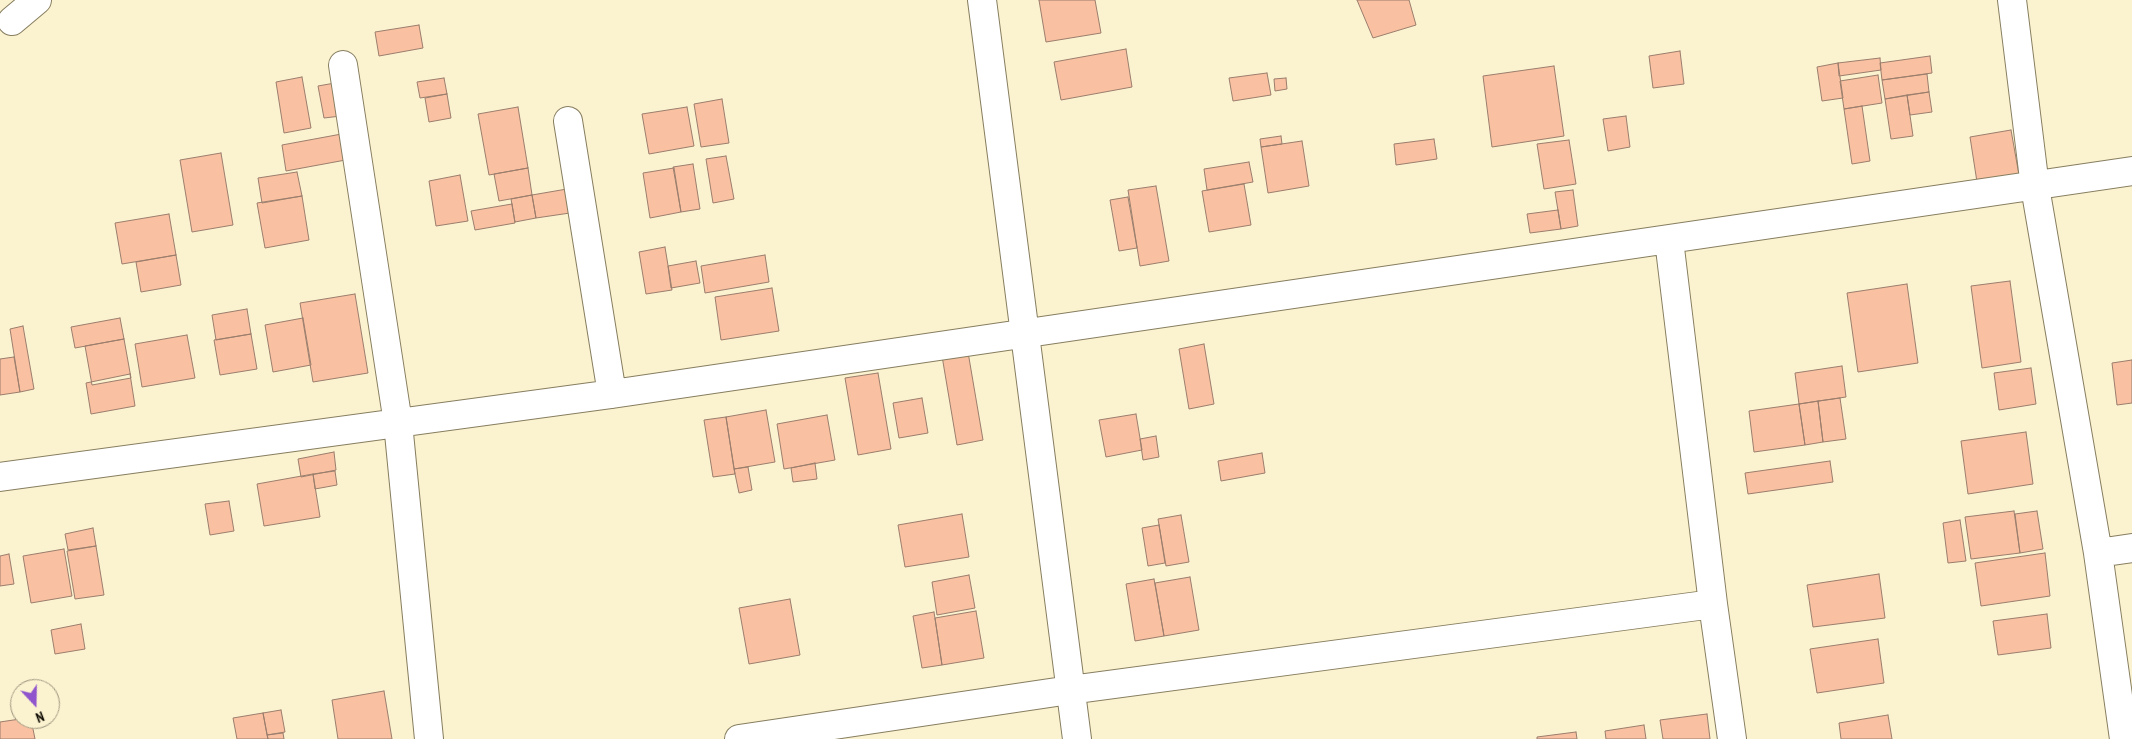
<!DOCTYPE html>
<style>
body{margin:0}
#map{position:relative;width:2132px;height:739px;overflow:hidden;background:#fbf2d0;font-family:"PT Sans Narrow",sans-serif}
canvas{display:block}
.north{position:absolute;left:10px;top:679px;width:50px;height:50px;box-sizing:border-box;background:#fbf2d0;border:1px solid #9d967e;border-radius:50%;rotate:159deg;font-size:14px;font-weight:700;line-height:20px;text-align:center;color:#0f0c03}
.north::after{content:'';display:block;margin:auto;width:18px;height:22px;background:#9055cc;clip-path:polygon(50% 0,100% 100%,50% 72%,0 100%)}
</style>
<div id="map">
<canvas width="2132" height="739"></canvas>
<div class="north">N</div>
</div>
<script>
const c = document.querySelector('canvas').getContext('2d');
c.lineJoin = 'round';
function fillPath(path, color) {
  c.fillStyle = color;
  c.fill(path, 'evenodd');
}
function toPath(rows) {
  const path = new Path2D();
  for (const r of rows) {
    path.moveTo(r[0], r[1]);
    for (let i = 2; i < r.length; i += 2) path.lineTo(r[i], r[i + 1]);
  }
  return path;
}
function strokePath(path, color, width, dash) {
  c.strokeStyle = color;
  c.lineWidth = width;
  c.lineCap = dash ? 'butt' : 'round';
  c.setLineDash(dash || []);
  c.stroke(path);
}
const building = toPath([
 [1039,0,1095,0,1101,33,1046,42,1039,0],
 [1357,0,1409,0,1416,25,1373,38,1357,0],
 [419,25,423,48,379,56,375,32,419,25],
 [1126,49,1132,87,1061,100,1054,62,1126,49],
 [1680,51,1684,84,1653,88,1649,56,1680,51],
 [1930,56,1932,73,1882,80,1880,63,1930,56],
 [1880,58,1881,70,1839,76,1838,63,1880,58],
 [1838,63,1843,98,1822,101,1817,67,1838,63],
 [1554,66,1564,136,1492,147,1483,76,1554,66],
 [1267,73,1271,95,1233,101,1229,78,1267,73],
 [1927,74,1929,92,1885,99,1882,80,1927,74],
 [1878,75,1882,103,1844,109,1840,81,1878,75],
 [302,77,311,128,284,133,276,82,302,77],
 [444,78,447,94,420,98,417,82,444,78],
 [1286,78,1287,89,1275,91,1274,79,1286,78],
 [335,83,341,116,324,118,318,86,335,83],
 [1929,92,1932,112,1910,115,1907,95,1929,92],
 [447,94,451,118,429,122,425,98,447,94],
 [1907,95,1913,136,1891,139,1885,99,1907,95],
 [722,99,729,143,701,147,694,104,722,99],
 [1862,106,1870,161,1852,164,1844,109,1862,106],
 [518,107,528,168,489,175,478,114,518,107],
 [687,107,694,146,649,154,642,114,687,107],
 [1626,116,1630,147,1608,151,1603,119,1626,116],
 [2011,130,2019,175,1977,182,1970,137,2011,130],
 [347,133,351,159,286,171,282,145,347,133],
 [1281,136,1282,144,1261,147,1260,139,1281,136],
 [1434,139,1437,159,1396,165,1394,144,1434,139],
 [1569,140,1576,184,1544,189,1537,144,1569,140],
 [1302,141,1309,186,1268,193,1261,147,1302,141],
 [221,153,233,225,192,232,180,160,221,153],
 [726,156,734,199,713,203,706,159,726,156],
 [1249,162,1253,182,1207,190,1204,169,1249,162],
 [693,164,700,209,681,212,673,167,693,164],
 [528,168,532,195,499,201,494,174,528,168],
 [674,168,681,212,650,218,643,173,674,168],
 [297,172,302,196,262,203,258,178,297,172],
 [460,175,468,221,436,226,429,181,460,175],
 [1244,184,1251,225,1209,232,1202,191,1244,184],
 [1156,186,1169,261,1140,266,1128,190,1156,186],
 [567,189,570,213,536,218,532,195,567,189],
 [1573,190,1578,226,1561,229,1555,192,1573,190],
 [532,195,536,218,515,222,511,199,532,195],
 [302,196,309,240,265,248,257,203,302,196],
 [1128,197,1137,248,1119,251,1110,200,1128,197],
 [512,204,515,223,475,230,471,211,512,204],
 [1558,210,1561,229,1530,233,1527,214,1558,210],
 [169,214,176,255,122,264,115,223,169,214],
 [665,247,672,290,646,294,639,252,665,247],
 [176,255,181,285,141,292,136,262,176,255],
 [765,255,769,282,705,293,701,266,765,255],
 [696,261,700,283,671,288,668,266,696,261],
 [2010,281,2021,362,1982,368,1971,286,2010,281],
 [1907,284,1918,363,1858,372,1847,293,1907,284],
 [772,288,779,331,721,340,715,297,772,288],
 [355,294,368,373,313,382,300,303,355,294],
 [247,309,251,334,216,340,212,315,247,309],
 [120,318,124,339,75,348,71,327,120,318],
 [303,318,311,365,273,372,265,325,303,318],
 [23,326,34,389,20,392,10,329,23,326],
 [251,334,257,369,220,375,214,340,251,334],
 [187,335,195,378,142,387,135,344,187,335],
 [124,339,131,378,92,385,85,346,124,339],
 [1204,344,1214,404,1189,409,1179,349,1204,344],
 [968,352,983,440,957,445,942,356,968,352],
 [14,357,20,392,0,395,0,359,14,357],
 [2132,360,2132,403,2117,405,2112,363,2132,360],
 [1842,366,1846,397,1799,404,1795,373,1842,366],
 [2031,368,2036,404,1999,410,1994,373,2031,368],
 [878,373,891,449,858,455,845,378,878,373],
 [130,374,135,406,91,414,86,383,130,374],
 [922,398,928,433,899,438,893,403,922,398],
 [1840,398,1846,439,1823,442,1818,401,1840,398],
 [1818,401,1823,442,1805,445,1799,404,1818,401],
 [1799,404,1805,445,1754,452,1749,411,1799,404],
 [766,410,775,462,734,469,726,417,766,410],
 [1136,414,1142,450,1106,457,1099,420,1136,414],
 [827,415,835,460,784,469,777,424,827,415],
 [726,417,735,474,713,477,704,420,726,417],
 [2026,432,2033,484,1968,494,1961,441,2026,432],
 [1156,436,1159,457,1143,460,1140,439,1156,436],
 [334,452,336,470,301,477,298,459,334,452],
 [1262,453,1265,473,1221,481,1218,461,1262,453],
 [1830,461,1833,482,1748,494,1745,473,1830,461],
 [815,463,817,479,793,482,791,468,815,463],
 [748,467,752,490,739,493,734,469,748,467],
 [335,471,337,485,315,489,313,474,335,471],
 [313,474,320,517,264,526,257,484,313,474],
 [229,501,234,531,210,535,205,504,229,501],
 [2014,511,2020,553,1971,559,1965,517,2014,511],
 [2037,511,2043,549,2020,553,2015,514,2037,511],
 [962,514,969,557,905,567,898,525,962,514],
 [1181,515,1189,562,1166,566,1158,519,1181,515],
 [1960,520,1966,561,1948,563,1943,523,1960,520],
 [1159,525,1165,563,1148,566,1142,528,1159,525],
 [93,528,96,546,68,550,65,534,93,528],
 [96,546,104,595,75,599,67,551,96,546],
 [64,549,72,596,31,603,23,556,64,549],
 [2045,553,2050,596,1981,606,1975,563,2045,553],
 [9,554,14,584,0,586,0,556,9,554],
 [1879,574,1885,618,1813,627,1807,585,1879,574],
 [969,575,975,608,937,615,932,582,969,575],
 [1190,577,1199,630,1164,636,1155,583,1190,577],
 [1154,579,1164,636,1135,641,1126,584,1154,579],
 [790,599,800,655,749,664,739,608,790,599],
 [976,611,984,658,942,665,935,618,976,611],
 [934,612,942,665,922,668,913,616,934,612],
 [2047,614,2051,648,1998,655,1993,621,2047,614],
 [81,624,85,649,55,654,51,630,81,624],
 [1878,639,1884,683,1817,693,1810,649,1878,639],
 [384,691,392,739,338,739,332,700,384,691],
 [281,710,285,732,267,735,263,713,281,710],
 [263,713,268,739,237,739,233,718,263,713],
 [1707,714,1710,739,1663,739,1660,720,1707,714],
 [1888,715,1892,739,1841,739,1839,723,1888,715],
 [20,719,31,719,35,739,0,739,0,722,20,719],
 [1644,725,1646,739,1606,739,1605,731,1644,725],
 [1576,732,1577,739,1537,739,1537,737,1576,732],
 [283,733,284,739,268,739,267,735,283,733]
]);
fillPath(building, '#f9c1a1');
strokePath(building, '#9b7d6c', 1);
const minor = toPath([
 [982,0,1077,739],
 [2012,0,2035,187,2098,553,2124,739],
 [12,21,37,0],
 [343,65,398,423,429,739],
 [568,121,612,394],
 [1669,240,1713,604,1732,739],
 [0,477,612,394,2132,171],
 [2098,553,2132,548],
 [739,739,1070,690,1713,604]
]);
strokePath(minor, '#877e60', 30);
strokePath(minor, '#fff', 28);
</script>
